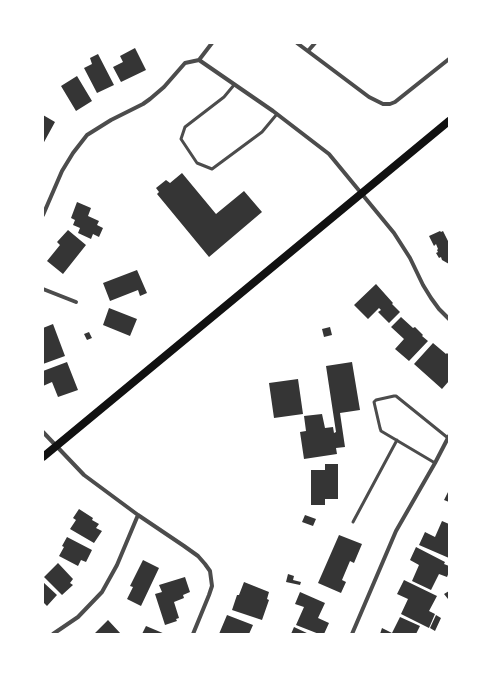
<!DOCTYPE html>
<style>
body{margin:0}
#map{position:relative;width:492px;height:677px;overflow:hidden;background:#fff;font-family:"Noto Sans",sans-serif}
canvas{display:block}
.frame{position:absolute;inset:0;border:44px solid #fff;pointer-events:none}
</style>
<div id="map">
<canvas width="492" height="677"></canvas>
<div class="frame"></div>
</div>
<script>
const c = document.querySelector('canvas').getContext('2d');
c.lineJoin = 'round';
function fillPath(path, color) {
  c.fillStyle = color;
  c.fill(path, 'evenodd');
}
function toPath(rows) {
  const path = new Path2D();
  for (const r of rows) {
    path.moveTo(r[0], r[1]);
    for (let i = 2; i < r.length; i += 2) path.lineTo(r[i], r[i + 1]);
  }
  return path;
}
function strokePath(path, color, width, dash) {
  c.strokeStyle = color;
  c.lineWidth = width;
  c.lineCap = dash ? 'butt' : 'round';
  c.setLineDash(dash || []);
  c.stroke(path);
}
fillPath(toPath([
 [135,48,146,70,121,82,113,67,123,62,120,56],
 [98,54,114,85,97,93,84,68,92,64,90,58],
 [77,76,92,101,76,111,61,86],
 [43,115,55,122,43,144],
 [182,173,216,214,244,191,262,212,209,257,157,194,159,192,156,188,166,180,170,183],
 [77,202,91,208,88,216,99,221,97,225,103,228,99,237,93,234,91,239,78,233,80,228,73,225,75,220,71,218],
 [68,230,86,245,63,274,47,261,60,245,57,242],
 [440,231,441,232,443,231,449,243,449,264,442,260,441,257,439,258,436,253,438,252,437,250,438,249,436,244,434,246,429,236],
 [137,270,147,293,140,296,138,290,110,301,103,283],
 [376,284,393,303,392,304,400,312,389,323,378,312,381,310,379,308,368,319,354,305],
 [109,308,137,319,130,336,103,325],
 [401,317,413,328,415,327,423,335,422,336,428,341,409,361,395,349,404,339,391,327],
 [53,324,65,356,43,364,43,328],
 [330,327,332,335,324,337,322,329],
 [89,332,92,338,87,340,84,334],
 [433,343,446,354,447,353,449,355,449,381,442,389,414,364],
 [67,362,78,390,58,397,52,382,43,386,43,371],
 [352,362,360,410,340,413,345,447,336,448,337,454,304,459,300,432,306,431,304,416,322,414,325,428,333,427,334,433,336,432,326,366],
 [298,379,303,414,274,418,269,383],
 [325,464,338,464,338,499,325,499,325,505,311,505,311,470,325,470],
 [449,490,449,502,444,500],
 [79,509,93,518,92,520,99,524,96,528,102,531,94,543,70,529,76,520,73,518],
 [305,515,316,519,313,526,302,522],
 [442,521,449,524,449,558,419,545,425,532,435,537],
 [339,535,362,544,354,563,350,561,342,580,346,582,341,593,318,583],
 [67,537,92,550,86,562,81,560,78,566,59,556,64,547,62,546],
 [416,547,445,562,444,564,449,566,449,572,447,577,439,574,431,590,412,581,419,565,410,560],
 [143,560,159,568,141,606,127,599,133,587,130,586],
 [58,563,73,579,70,583,73,585,62,595,44,577],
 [288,574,294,576,293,580,301,582,300,585,286,582],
 [185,577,190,592,183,595,184,598,174,602,179,618,176,619,177,621,165,625,155,594,162,592,159,585],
 [404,580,437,596,429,611,435,614,429,628,401,614,408,599,397,594],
 [43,582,57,595,47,606,43,602],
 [244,582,269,592,267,599,269,600,262,620,232,610,237,595,239,595],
 [449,591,449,598,448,599,444,594],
 [300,592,325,603,318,618,329,623,324,634,319,634,296,625,304,607,295,604],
 [227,615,253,625,249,634,219,634],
 [436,615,441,618,435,631,430,628],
 [400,617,420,626,416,634,380,634,382,628,392,633],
 [108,620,121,634,94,634],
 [146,626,165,634,142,634],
 [294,627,309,634,291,634]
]), '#353535');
strokePath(toPath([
 [234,85,224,97,185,127,181,139,197,163,212,169,262,132,277,114],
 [435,463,381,431,380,428,374,402,376,400,394,396,396,396,448,438],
 [353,522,397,440]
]), '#4c4c4c', 3);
strokePath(toPath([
 [297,43,369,97,383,104,390,104,395,102,449,59],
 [308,51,315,43],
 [199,60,273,111,329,154,394,233,410,258,423,285,431,298,439,309,449,319],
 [43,215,62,171,73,153,87,135,111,120,143,104,150,99,164,87,185,63,199,60,212,43],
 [43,289,76,302],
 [43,432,84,475,138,515,184,546,198,556,205,564,210,571,212,586,209,595,193,634],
 [53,634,78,617,102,592,117,565,138,515],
 [352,634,396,531,435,463,449,436]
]), '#4c4c4c', 4);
strokePath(toPath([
 [43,457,449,121]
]), '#111', 8);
</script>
